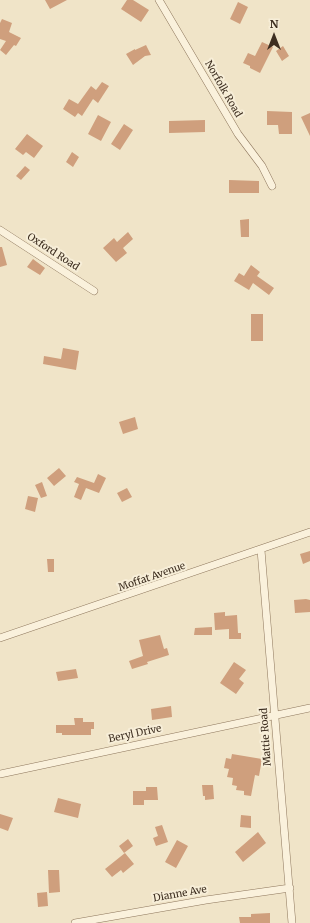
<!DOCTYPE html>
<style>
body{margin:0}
#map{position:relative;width:310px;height:923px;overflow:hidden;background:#f0e4c8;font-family:Merriweather,serif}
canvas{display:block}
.north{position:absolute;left:254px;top:16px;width:40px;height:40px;-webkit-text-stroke:3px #f7eed8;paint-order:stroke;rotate:0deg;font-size:11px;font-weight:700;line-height:16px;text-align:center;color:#3d2e20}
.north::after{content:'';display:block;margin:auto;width:14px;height:18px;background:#3d2e20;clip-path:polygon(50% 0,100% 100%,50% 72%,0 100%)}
</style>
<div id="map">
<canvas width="310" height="923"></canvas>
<div class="north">N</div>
</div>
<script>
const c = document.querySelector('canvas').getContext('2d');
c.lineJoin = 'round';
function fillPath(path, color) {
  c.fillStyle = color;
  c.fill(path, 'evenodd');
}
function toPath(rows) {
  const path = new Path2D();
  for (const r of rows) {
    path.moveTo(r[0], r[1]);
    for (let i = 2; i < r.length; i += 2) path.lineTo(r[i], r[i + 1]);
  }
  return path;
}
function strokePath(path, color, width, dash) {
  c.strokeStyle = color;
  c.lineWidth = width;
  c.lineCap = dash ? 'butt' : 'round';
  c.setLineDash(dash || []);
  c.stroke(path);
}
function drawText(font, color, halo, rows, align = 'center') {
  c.font = font + ' Merriweather,serif';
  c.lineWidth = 4;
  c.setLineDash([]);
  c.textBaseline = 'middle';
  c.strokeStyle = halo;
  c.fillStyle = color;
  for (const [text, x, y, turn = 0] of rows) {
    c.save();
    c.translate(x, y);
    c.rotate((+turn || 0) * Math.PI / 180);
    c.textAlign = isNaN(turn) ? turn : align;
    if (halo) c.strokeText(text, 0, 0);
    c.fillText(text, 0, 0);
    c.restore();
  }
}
fillPath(toPath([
 [45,0,67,0,50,9],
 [127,0,133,0,149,10,141,22,121,9],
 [238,2,248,7,240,24,230,19],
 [2,19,12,23,9,32,21,38,16,46,14,45,6,55,0,50,6,41,0,39,0,23],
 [262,42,273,47,260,73,250,68,250,66,243,63,248,53,255,56],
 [146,45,151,55,145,56,133,65,126,54,135,49,135,50],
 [283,46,289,56,282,61,276,51],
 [102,82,109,86,98,103,93,99,82,116,78,113,75,117,63,109,69,99,78,104,91,86,96,90],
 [267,111,292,112,292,134,279,134,278,125,267,125],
 [310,113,310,136,301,117],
 [98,115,111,122,101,141,88,134],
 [205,120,205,132,169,133,169,121],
 [124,124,133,130,120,150,111,144],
 [27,134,43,146,34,158,26,152,23,155,15,149],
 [72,152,79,157,73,167,66,162],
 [25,166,30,170,21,180,16,176],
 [229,180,259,181,259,193,229,193],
 [249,219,249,237,241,237,240,220],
 [128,232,133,239,123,248,127,253,116,262,103,248,114,238,117,242],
 [0,247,2,247,7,265,0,267],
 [33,259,45,268,40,275,27,267],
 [251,265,260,272,257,276,274,288,269,295,253,283,249,290,234,281,239,273,244,276],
 [251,314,263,314,263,341,251,341],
 [63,348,79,351,76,370,43,364,44,356,61,359],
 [135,417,138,429,123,434,119,422],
 [59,468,66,476,54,486,47,478],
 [98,474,106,478,99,493,86,488,81,500,74,497,79,484,74,482,77,477,94,483],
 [42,482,47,496,41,498,35,485],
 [127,488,132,497,122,502,117,493],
 [28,496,38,498,35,512,25,509],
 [310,551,310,561,303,564,300,554],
 [47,559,54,559,54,572,48,572],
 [306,599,310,600,310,612,295,613,294,600],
 [225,612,225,616,237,615,238,633,241,633,241,639,229,639,229,629,215,630,214,613],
 [212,627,212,635,194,635,195,628],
 [160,635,164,649,167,648,169,655,147,662,148,664,132,669,129,661,143,656,139,640],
 [234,662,246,670,239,679,244,683,236,694,220,683],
 [76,669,78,678,58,681,56,672],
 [171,706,172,717,152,720,151,709],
 [74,718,83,718,83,722,94,722,94,729,91,729,91,735,62,735,62,733,56,733,56,725,75,725],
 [232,754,262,759,259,776,255,775,251,796,244,795,244,791,236,790,237,786,232,785,233,778,227,777,229,769,224,768,226,758,231,759],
 [202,785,213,785,214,799,205,800,205,796,203,796],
 [146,787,157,787,158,800,144,800,144,805,133,805,133,791,146,791],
 [58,798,81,804,78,818,54,812],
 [0,814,13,818,8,831,0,828],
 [241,815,251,816,251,828,240,827],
 [162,825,168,842,156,846,153,838,158,836,155,827],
 [258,832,266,843,243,862,235,852],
 [128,839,133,846,124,853,119,846],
 [177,840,188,846,176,868,165,862],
 [125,853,134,864,123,873,121,870,112,877,105,869],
 [48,870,59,870,60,892,49,893],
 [47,892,48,906,38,907,37,893],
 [270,913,270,923,240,923,239,917,251,917,251,914]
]), '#cf9f7d');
const minor = toPath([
 [159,0,238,134,262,166,272,186],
 [0,230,94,291],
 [261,550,292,923],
 [0,638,310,532],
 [0,774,310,708],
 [75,923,206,900,290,888]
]);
strokePath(minor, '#8d765c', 8);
strokePath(minor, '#faf1dc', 7);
drawText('10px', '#3d2e20', '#f7eed8', [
 ["Norfolk Road",223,89,60],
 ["Oxford Road",53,252,33],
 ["Moffat Avenue",152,577,-19],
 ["Beryl Drive",135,734,-12],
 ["Mattie Road",266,737,-94],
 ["Dianne Ave",180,894,-10]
]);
</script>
